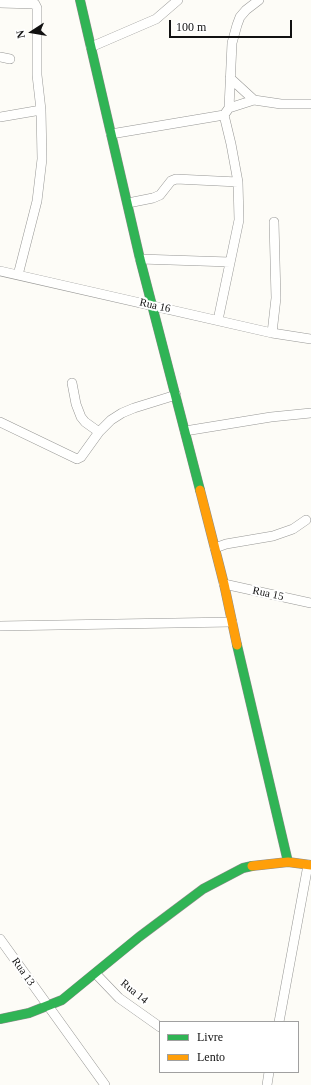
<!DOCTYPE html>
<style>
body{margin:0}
#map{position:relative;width:311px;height:1085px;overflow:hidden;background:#fdfcf7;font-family:"Times New Roman",serif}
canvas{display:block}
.legend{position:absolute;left:159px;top:1021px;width:140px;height:52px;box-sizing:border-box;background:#fff;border:1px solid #a0a0a0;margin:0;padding:5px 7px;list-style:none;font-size:12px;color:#111}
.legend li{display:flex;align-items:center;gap:8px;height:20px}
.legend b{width:20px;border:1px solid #a0a0a0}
.north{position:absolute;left:12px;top:12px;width:40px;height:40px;-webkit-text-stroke:3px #fff;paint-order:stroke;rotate:258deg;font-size:11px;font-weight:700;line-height:16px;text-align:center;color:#111}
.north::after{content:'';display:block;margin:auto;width:14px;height:18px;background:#111;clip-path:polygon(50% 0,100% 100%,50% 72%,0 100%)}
.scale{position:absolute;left:169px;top:20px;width:123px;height:18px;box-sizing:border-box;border:2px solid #111;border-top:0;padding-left:5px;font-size:12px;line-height:14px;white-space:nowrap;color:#111;-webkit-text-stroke:3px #fff;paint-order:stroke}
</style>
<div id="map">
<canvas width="311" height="1085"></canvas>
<ul class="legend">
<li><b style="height:5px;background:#30b455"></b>Livre</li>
<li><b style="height:5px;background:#ff9f0a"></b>Lento</li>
</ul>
<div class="north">N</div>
<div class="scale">100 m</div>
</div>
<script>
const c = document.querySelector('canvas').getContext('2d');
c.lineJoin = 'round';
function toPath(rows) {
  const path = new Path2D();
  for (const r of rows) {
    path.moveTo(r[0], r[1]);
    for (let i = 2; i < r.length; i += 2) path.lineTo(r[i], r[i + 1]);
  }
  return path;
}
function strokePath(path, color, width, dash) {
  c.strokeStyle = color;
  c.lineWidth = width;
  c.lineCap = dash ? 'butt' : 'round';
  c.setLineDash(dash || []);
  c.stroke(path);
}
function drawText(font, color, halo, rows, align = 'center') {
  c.font = font + ' "Times New Roman",serif';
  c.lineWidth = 4;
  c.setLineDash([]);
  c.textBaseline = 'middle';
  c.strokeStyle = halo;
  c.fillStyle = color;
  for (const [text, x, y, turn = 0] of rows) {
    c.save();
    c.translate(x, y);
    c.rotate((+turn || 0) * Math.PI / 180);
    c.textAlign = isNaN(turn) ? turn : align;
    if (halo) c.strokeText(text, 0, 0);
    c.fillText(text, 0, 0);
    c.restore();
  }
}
const street = toPath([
 [0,3,35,4,37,8,37,75,41,110,42,159,37,201,18,275],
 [91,47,156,19,178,0],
 [0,57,10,59],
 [230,78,254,100],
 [229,108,254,100,281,104,311,104],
 [0,117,41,110],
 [111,134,224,115,229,108,232,43,237,25,240,17,246,10,259,0],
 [128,203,153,198,160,195,171,181,176,179,238,182],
 [140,259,230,262],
 [0,271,272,333,311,339],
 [218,320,239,220,238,182,231,144,224,115],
 [272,333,276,298,274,222],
 [72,383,76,404,81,417,85,422,99,432],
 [0,422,77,459,81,457,99,432,111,420,122,413,134,408,176,395],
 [185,431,271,417,311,413],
 [215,548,226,544,273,536,293,529,306,520],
 [224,584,311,603],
 [0,626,232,622],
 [0,939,105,1085],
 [96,974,119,998,160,1027],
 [279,1022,308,865],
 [267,1085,269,1072]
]);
const fast = toPath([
 [80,0,140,259,200,490],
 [237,645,288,862],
 [0,1019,29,1013,62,1000,139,937,203,889,243,868,252,866]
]);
const slow = toPath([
 [200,490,224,584,237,645],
 [252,866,288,862,311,865]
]);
strokePath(street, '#979795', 10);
strokePath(fast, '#8e8d8b', 10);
strokePath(slow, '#8e8d8b', 10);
strokePath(street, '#fffffe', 9);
strokePath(fast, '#30b455', 9);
strokePath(slow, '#ff9f0a', 9);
drawText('11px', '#111', '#fff', [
 ["Rua 16",155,306,13],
 ["Rua 15",268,594,12],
 ["Rua 13",23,972,55],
 ["Rua 14",134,992,39]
]);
</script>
